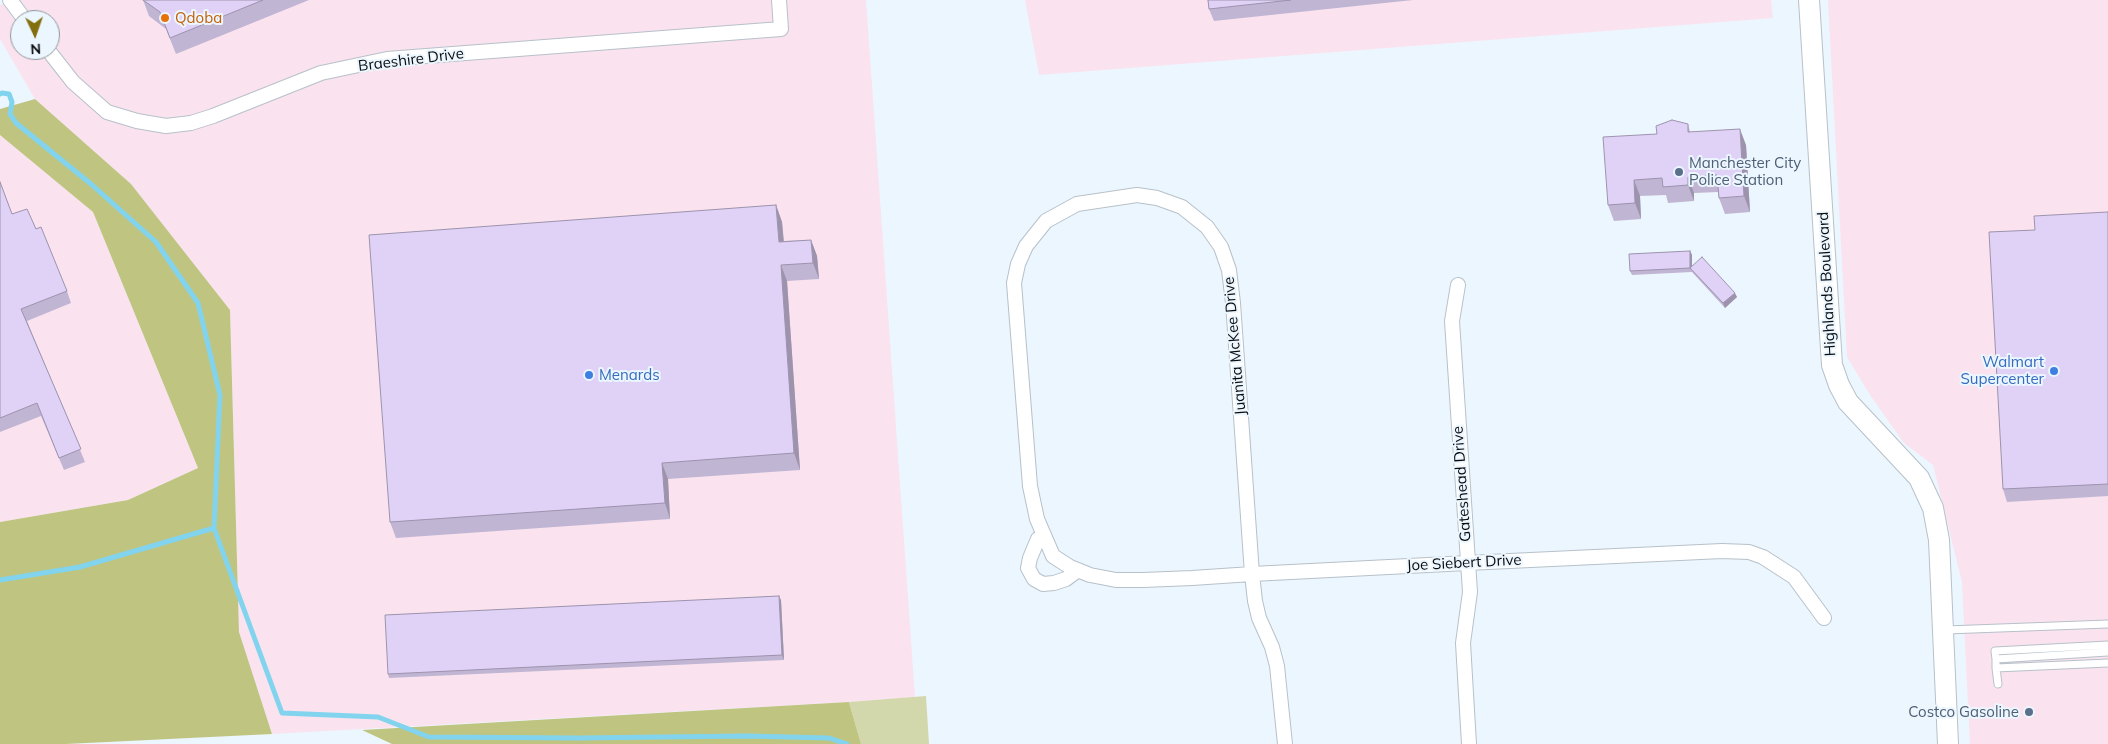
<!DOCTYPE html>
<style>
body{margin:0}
#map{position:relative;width:2108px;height:744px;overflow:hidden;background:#ecf6fe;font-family:Mulish,sans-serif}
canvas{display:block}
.north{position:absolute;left:10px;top:10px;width:50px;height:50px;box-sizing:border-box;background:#ecf6fe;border:1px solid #91989e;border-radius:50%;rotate:177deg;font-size:14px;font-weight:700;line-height:20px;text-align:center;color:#090c0f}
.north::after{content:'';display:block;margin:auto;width:18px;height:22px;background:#846f0e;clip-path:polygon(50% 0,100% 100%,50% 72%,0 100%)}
</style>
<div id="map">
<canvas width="2108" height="744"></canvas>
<div class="north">N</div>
</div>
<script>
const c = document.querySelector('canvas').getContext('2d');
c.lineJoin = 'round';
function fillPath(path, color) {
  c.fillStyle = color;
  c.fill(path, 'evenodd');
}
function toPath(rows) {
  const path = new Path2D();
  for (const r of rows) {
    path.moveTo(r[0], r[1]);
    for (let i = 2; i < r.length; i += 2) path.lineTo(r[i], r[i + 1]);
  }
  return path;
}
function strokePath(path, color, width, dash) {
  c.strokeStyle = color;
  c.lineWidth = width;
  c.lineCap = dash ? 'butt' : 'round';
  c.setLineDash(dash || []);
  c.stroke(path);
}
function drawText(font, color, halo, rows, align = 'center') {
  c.font = font + ' Mulish,sans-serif';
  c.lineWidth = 4;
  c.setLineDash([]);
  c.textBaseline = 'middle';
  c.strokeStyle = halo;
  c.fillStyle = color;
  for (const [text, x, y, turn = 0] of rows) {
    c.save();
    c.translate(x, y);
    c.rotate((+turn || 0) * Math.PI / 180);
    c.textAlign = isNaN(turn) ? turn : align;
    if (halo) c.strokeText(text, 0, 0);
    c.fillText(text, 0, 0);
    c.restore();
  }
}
fillPath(toPath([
 [12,0,866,0,915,697,849,702,272,734,239,632,230,310,131,184,35,99,0,39,0,5],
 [20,20,50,20,50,50,20,50],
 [1025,0,1771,0,1773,18,1039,75],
 [1828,0,2108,0,2108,744,1970,744,1962,582,1933,465,1904,443,1870,395,1847,357],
 [0,135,93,212,198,468,128,500,0,522]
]), '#fae3ef');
fillPath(toPath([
 [926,696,929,744,861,744,849,702]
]), '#d3d7ac');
fillPath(toPath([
 [35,99,131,184,230,310,239,632,272,734,66,744,0,744,0,522,128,500,198,468,93,212,0,135,0,109],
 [849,702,861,744,392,744,362,730]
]), '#bfc481');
strokePath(toPath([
 [0,94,2,93,9,94,12,102,10,114,16,123,91,184,156,242,198,303,220,395,214,528,282,713,378,717,429,737,579,738,747,736,829,738,847,744],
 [0,580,80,567,214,528]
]), '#82d4ee', 5);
const lane = toPath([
 [1946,630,2108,624],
 [1996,659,1995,651,2108,645],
 [1996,668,1996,659,2108,652],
 [1998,684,1996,668,2108,663]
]);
const street = toPath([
 [10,0,25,20],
 [48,50,73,82,107,112,137,121,166,126,191,123,213,116,321,73,387,59,781,29,779,0],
 [1458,285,1452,321,1470,592,1463,643,1469,744],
 [1044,535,1038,539,1030,558,1028,568,1034,579,1043,584,1054,583,1066,579,1078,570],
 [1285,744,1277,666,1272,647,1259,618,1255,601,1252,574,1233,303,1229,270,1221,247,1207,227,1182,207,1157,198,1137,195,1077,204,1046,221,1026,246,1018,264,1014,283,1030,486,1037,519,1053,556,1070,567,1090,575,1116,580,1143,580,1192,578,1252,574,1467,563,1722,551,1749,552,1763,557,1794,577,1824,618]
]);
const secondary = toPath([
 [1809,0,1832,365,1839,385,1848,402,1919,478,1933,508,1939,540,1948,744]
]);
strokePath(lane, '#b7c1c9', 9);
strokePath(street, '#b7c1c9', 16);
strokePath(secondary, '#b7c1c9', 22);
strokePath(lane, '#fff', 7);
strokePath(street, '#fff', 14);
strokePath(secondary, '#fff', 20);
fillPath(toPath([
 [143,0,309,0,176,54,166,29,149,16],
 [1208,0,1413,0,1214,21,1209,9],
 [1688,124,1690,132,1746,145,1750,212,1725,214,1719,198,1718,192,1694,193,1694,201,1668,203,1666,195,1640,196,1641,219,1614,221,1608,205,1657,134],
 [0,182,12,214,36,229,67,291,71,303,27,321,85,462,64,470,41,416,0,432],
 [776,205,782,222,784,241,811,240,817,256,819,279,787,281,800,470,668,479,670,519,396,538,390,522],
 [2108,212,2108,496,2007,502,2003,489],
 [1690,251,1692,255,1692,266,1737,297,1725,308,1692,272,1632,275,1630,271],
 [781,600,784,660,389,678,388,674]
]), '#c1b5d4');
fillPath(toPath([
 [1740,129,1746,145,1750,212,1744,196],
 [1688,177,1694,193,1694,201,1688,185],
 [1634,180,1640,196,1641,219,1635,203],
 [776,205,782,222,785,258,779,242],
 [811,240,817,256,819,279,813,263],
 [1690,251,1692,255,1692,269,1690,268],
 [781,265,787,281,800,470,794,453],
 [1735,293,1737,297,1725,308,1723,303],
 [662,463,668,479,670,519,665,503],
 [779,596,781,600,784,660,782,655]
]), '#9d93ad');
const building = toPath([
 [143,0,263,0,170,38,160,12,143,0],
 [1208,0,1291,0,1209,9,1208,0],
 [1672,120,1688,124,1688,132,1740,129,1744,196,1719,198,1717,175,1688,177,1688,185,1663,187,1662,178,1634,180,1635,203,1608,205,1603,137,1657,134,1656,126,1672,120],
 [0,182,12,214,27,209,36,229,41,227,67,291,21,309,81,449,59,458,37,403,0,418,0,182],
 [776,205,779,242,811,240,813,263,781,265,794,453,662,463,665,503,390,522,369,235,776,205],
 [2108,212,2108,484,2003,489,1989,232,2035,230,2034,216,2108,212],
 [1690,251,1690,268,1630,271,1629,254,1690,251],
 [1702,257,1735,293,1723,303,1690,268,1702,257],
 [779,596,782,655,388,674,385,615,779,596]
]);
fillPath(building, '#e0d2f7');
strokePath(building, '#9d93ad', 1);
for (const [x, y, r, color] of [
 [165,18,5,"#e8710a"],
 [1679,172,5,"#5c6f8a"],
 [2054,371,5,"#3f7fe0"],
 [589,375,5,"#3f7fe0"],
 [2029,712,5,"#5c6f8a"]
]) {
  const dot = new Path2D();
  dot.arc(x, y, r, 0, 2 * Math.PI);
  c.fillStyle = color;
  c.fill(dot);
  strokePath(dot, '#ecf6fe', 2);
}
drawText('15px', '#c56008', '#ecf6fe', [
 ["Qdoba",175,18]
], 'left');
drawText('15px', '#090c0f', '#ecf6fe', [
 ["Braeshire Drive",411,60,-7],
 ["Highlands Boulevard",1827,284,-93],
 ["Juanita McKee Drive",1235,346,-95],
 ["Gateshead Drive",1462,484,-94],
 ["Joe Siebert Drive",1464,563,-3]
]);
drawText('15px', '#4e5e75', '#ecf6fe', [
 ["Manchester City",1689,163],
 ["Police Station",1689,180],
 ["Costco Gasoline",2019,712,"right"]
], 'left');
drawText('15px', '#366cbe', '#ecf6fe', [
 ["Walmart",2044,362],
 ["Supercenter",2044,379],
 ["Menards",599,375,"left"]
], 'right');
</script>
